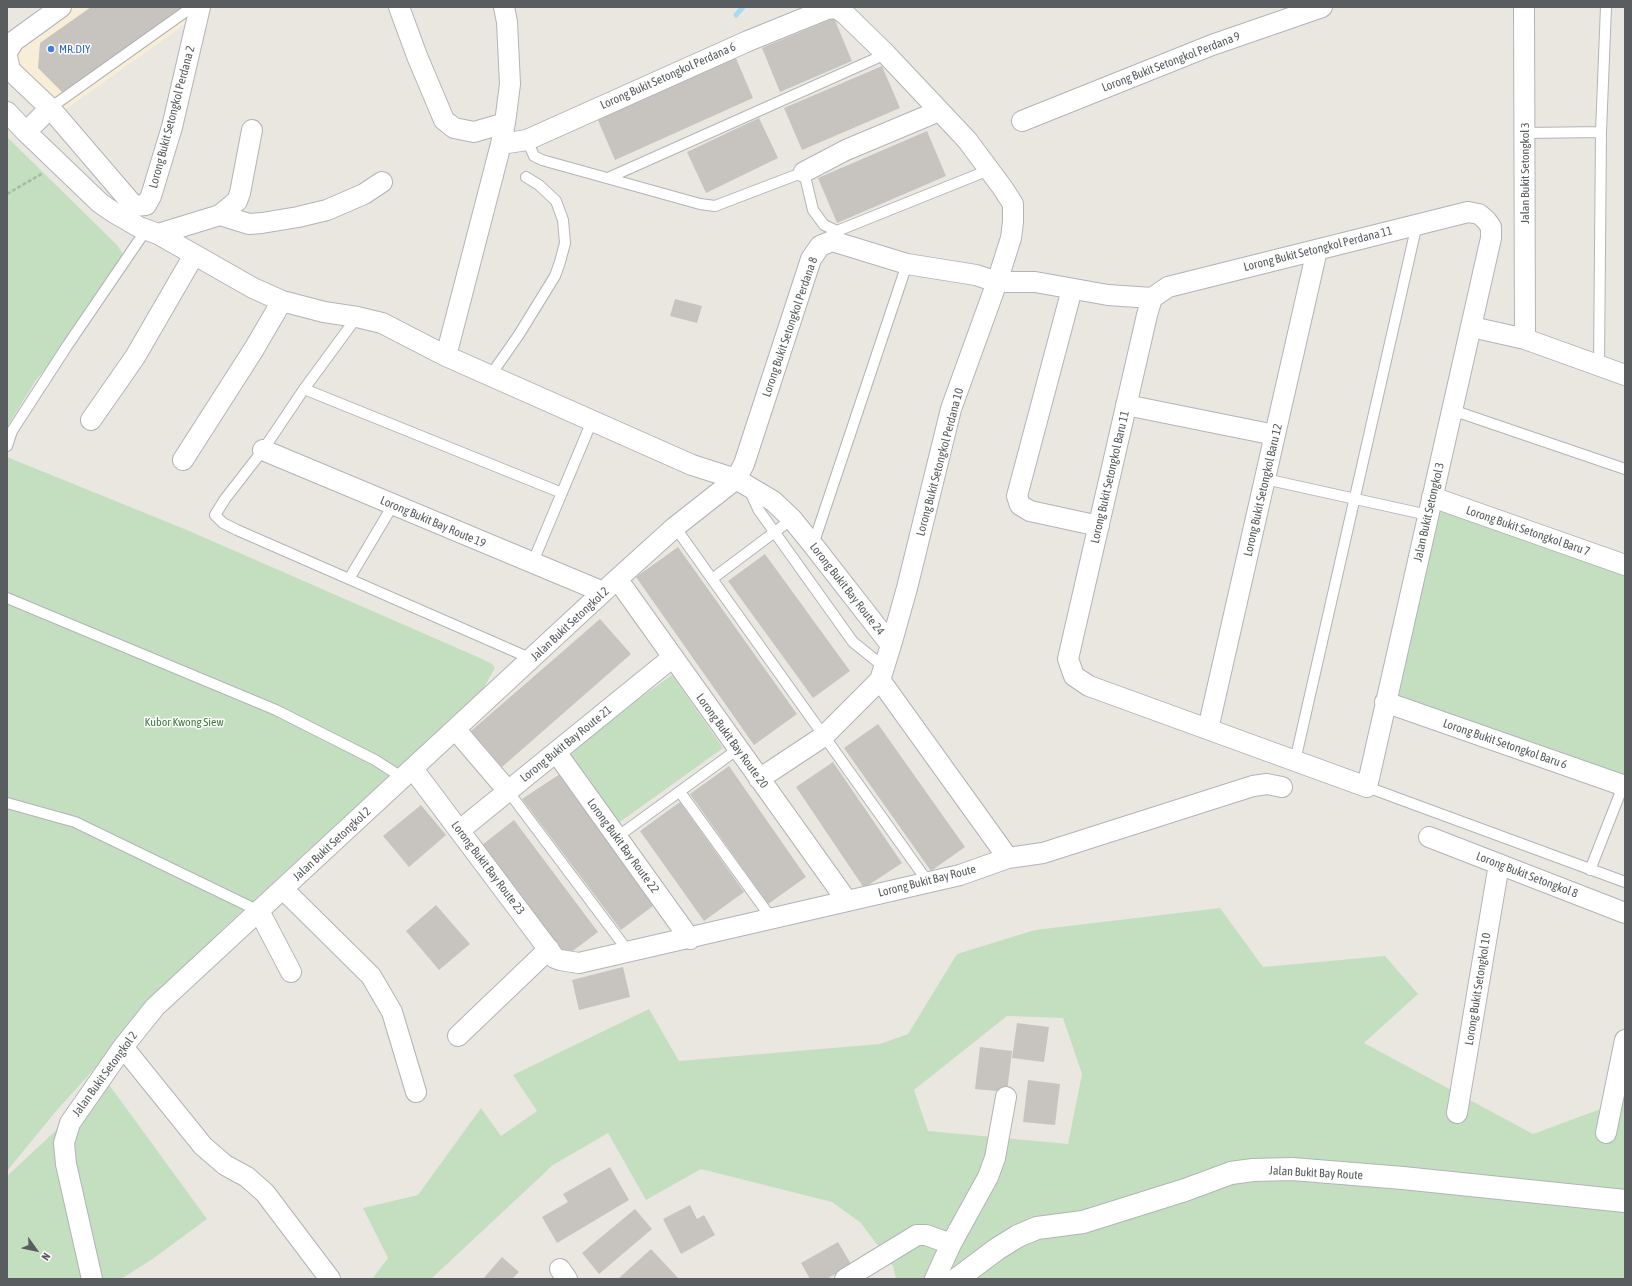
<!DOCTYPE html>
<style>
body{margin:0}
#map{position:relative;width:1632px;height:1286px;overflow:hidden;background:#eae7e1;font-family:"Asap Condensed",sans-serif}
canvas{display:block}
.frame{position:absolute;inset:0;border:8px solid #595d5f;pointer-events:none}
.north{position:absolute;left:16px;top:1230px;width:40px;height:40px;-webkit-text-stroke:3px #fff;paint-order:stroke;rotate:123deg;font-size:11px;font-weight:700;line-height:16px;text-align:center;color:#595d5f}
.north::after{content:'';display:block;margin:auto;width:14px;height:18px;background:#595d5f;clip-path:polygon(50% 0,100% 100%,50% 72%,0 100%)}
</style>
<div id="map">
<canvas width="1632" height="1286"></canvas>
<div class="frame"></div>
<div class="north">N</div>
</div>
<script>
const c = document.querySelector('canvas').getContext('2d');
c.lineJoin = 'round';
function fillPath(path, color) {
  c.fillStyle = color;
  c.fill(path, 'evenodd');
}
function toPath(rows) {
  const path = new Path2D();
  for (const r of rows) {
    path.moveTo(r[0], r[1]);
    for (let i = 2; i < r.length; i += 2) path.lineTo(r[i], r[i + 1]);
  }
  return path;
}
function strokePath(path, color, width, dash) {
  c.strokeStyle = color;
  c.lineWidth = width;
  c.lineCap = dash ? 'butt' : 'round';
  c.setLineDash(dash || []);
  c.stroke(path);
}
function drawText(font, color, halo, rows, align = 'center') {
  c.font = font + ' "Asap Condensed",sans-serif';
  c.lineWidth = 3;
  c.setLineDash([]);
  c.textBaseline = 'middle';
  c.strokeStyle = halo;
  c.fillStyle = color;
  for (const [text, x, y, turn = 0] of rows) {
    c.save();
    c.translate(x, y);
    c.rotate((+turn || 0) * Math.PI / 180);
    c.textAlign = isNaN(turn) ? turn : align;
    if (halo) c.strokeText(text, 0, 0);
    c.fillText(text, 0, 0);
    c.restore();
  }
}
fillPath(toPath([
 [60,7,202,7,201,13,59,114,13,66,18,38]
]), '#f8edd7');
fillPath(toPath([
 [7,137,117,245,125,257,73,336,36,380,7,427],
 [7,457,187,530,480,658,492,664,495,668,483,689,226,926,149,1002,115,1046,57,1110,7,1171],
 [1426,504,1625,576,1625,795,1380,709],
 [672,675,723,748,617,824,566,751],
 [1220,908,1263,967,1385,956,1418,994,1364,1043,1533,1134,1625,1100,1625,1279,896,1279,893,1266,861,1223,832,1202,701,1169,646,1200,608,1133,553,1165,431,1279,372,1279,388,1258,363,1208,418,1195,481,1108,501,1136,537,1111,513,1075,649,1009,679,1061,880,1044,908,1034,957,954,1035,930],
 [1007,1016,1063,1018,1082,1074,1068,1144,928,1131,914,1090],
 [102,1075,207,1219,154,1258,121,1279,7,1279,7,1176,64,1123]
]), '#c4dfc0');
strokePath(toPath([
 [736,15,743,7]
]), '#a8dbf3', 5);
fillPath(toPath([
 [91,7,188,7,65,95,38,68,40,43],
 [834,18,852,61,780,92,762,48],
 [735,56,753,98,615,160,597,118],
 [882,66,900,108,802,150,784,108],
 [759,118,778,158,706,193,687,152],
 [927,131,946,176,837,223,818,178],
 [675,299,702,306,697,323,670,316],
 [678,547,797,714,754,745,636,577],
 [765,554,850,671,813,698,728,581],
 [600,619,631,654,502,767,471,731],
 [878,724,965,847,931,871,844,748],
 [833,762,902,863,864,888,796,787],
 [729,766,806,877,768,904,690,794],
 [560,774,653,906,621,930,522,799],
 [680,802,744,892,704,921,640,831],
 [421,805,446,835,409,867,383,836],
 [514,820,598,932,566,956,482,845],
 [436,905,470,944,439,970,406,931],
 [623,967,630,997,579,1010,572,980],
 [1017,1023,1049,1027,1044,1062,1012,1058],
 [980,1047,1012,1051,1007,1092,975,1089],
 [1028,1080,1060,1084,1055,1125,1023,1122],
 [610,1167,629,1200,557,1243,542,1217,568,1202,563,1194],
 [690,1205,697,1219,704,1215,715,1235,681,1254,663,1219],
 [635,1209,652,1229,599,1274,582,1253],
 [838,1242,851,1264,827,1279,810,1279,801,1263],
 [651,1249,679,1279,618,1279],
 [502,1257,519,1272,512,1279,483,1279]
]), '#c7c4bf');
const service = toPath([
 [50,108,192,7],
 [1525,133,1601,132],
 [527,140,534,156,542,160,700,204,715,206,804,172,813,210,824,225,837,231,989,170],
 [608,178,886,54],
 [357,317,304,389,263,450,225,499,215,515,223,523,237,530,532,659],
 [1599,366,1601,132,1606,7],
 [490,376,518,336,555,276,560,262,565,243,563,220,556,201,539,185,526,177],
 [304,389,562,493],
 [1452,410,1625,469],
 [7,446,12,431,67,346,146,230],
 [1265,479,1428,515],
 [749,489,758,509,853,642,884,667],
 [675,527,928,882],
 [813,545,907,264],
 [532,564,592,421],
 [349,579,393,505],
 [712,579,792,519],
 [7,598,276,710,375,760,403,778],
 [1295,761,1417,224],
 [1367,787,1625,882],
 [508,791,628,951],
 [680,792,772,919],
 [7,803,75,822,259,911],
 [617,837,738,749],
 [1590,870,1623,786]
]);
const minor = toPath([
 [399,7,417,56,444,120,454,128,474,132,505,123],
 [1524,7,1525,339],
 [7,52,14,41,61,7],
 [7,56,10,70,50,108,134,206,146,205,151,196,172,127,200,7],
 [7,112,26,132,100,203,113,212,139,227,158,234,253,288,282,301,324,312,357,317,382,323,446,356,692,465,736,479,773,501,792,519,813,545,891,645,880,680,1008,858],
 [1022,121,1212,45,1322,7],
 [26,132,50,108],
 [501,144,527,140,748,41,827,9,836,8,845,14,886,54,967,140,1002,187,1013,204,1013,222,1011,238,997,282,951,409,907,588,891,645],
 [804,172,846,150,939,111],
 [1468,212,1479,214,1486,220,1491,227,1491,238,1367,787,1089,686,1074,676,1068,659,1147,315,1152,298,1168,287,1468,212],
 [220,215,249,224,262,223,298,217,327,210,364,194,382,182],
 [158,234,220,215,237,201,240,193,252,130],
 [1072,289,1017,496,1020,505,1030,511,1099,526],
 [1472,327,1525,339,1625,375],
 [446,356,501,144,505,123,510,84,507,22,504,7],
 [1126,405,1275,435],
 [91,420,135,357,194,255],
 [263,450,603,592],
 [183,460,254,349,282,301],
 [1432,497,1625,565],
 [618,580,847,901],
 [1385,702,1625,786],
 [455,729,508,791],
 [1208,729,1317,250],
 [556,752,690,939],
 [413,769,555,958,560,960,579,963,960,875,1008,858,1043,853,1253,786,1267,784,1282,787],
 [759,779,824,736,880,680],
 [460,830,673,657],
 [1429,837,1625,913],
 [283,889,371,976,392,1012,416,1092],
 [259,911,291,972],
 [458,1036,549,949],
 [123,1047,203,1146,225,1165,247,1177,265,1193,330,1279],
 [1457,1113,1499,864],
 [1606,1133,1625,1040],
 [560,1269,567,1279],
 [92,1279,66,1164,64,1143,70,1123,123,1047,155,1007,603,592,675,527,736,479,744,464,811,259,820,246,832,241,907,264,976,275,997,282,1035,282,1108,295,1152,298],
 [845,1279,917,1235,926,1235,951,1244],
 [935,1279,951,1244,988,1177,995,1158,1006,1097]
]);
const tertiary = toPath([
 [957,1279,997,1249,1018,1236,1037,1228,1083,1222,1185,1190,1231,1173,1253,1170,1292,1169,1403,1178,1625,1201]
]);
strokePath(service, '#b1b4b7', 12);
strokePath(minor, '#b1b4b7', 22);
strokePath(tertiary, '#b1b4b7', 24);
strokePath(toPath([
 [7,194,43,173]
]), '#9cc1a2', 2.5, [4, 2]);
strokePath(service, '#fff', 10);
strokePath(minor, '#fff', 20);
strokePath(tertiary, '#fff', 22);
for (const [x, y, r, color] of [
 [51,49,4,"#3f7fe0"]
]) {
  const dot = new Path2D();
  dot.arc(x, y, r, 0, 2 * Math.PI);
  c.fillStyle = color;
  c.fill(dot);
  strokePath(dot, '#fff', 1.5);
}
drawText('12px', '#366cbe', '#fff', [
 ["MR.DIY",59,49]
], 'left');
drawText('12px', '#595d5f', '#fff', [
 ["Lorong Bukit Setongkol Perdana 9",1171,62,-21],
 ["Lorong Bukit Setongkol Perdana 6",668,76,-24],
 ["Lorong Bukit Setongkol Perdana 2",172,117,-75],
 ["Jalan Bukit Setongkol 3",1525,173,-90],
 ["Lorong Bukit Setongkol Perdana 11",1318,249,-14],
 ["Lorong Bukit Setongkol Perdana 8",790,327,-71],
 ["Lorong Bukit Setongkol Perdana 10",940,462,-75],
 ["Lorong Bukit Setongkol Baru 11",1110,477,-77],
 ["Lorong Bukit Setongkol Baru 12",1263,490,-77],
 ["Jalan Bukit Setongkol 3",1429,512,-77],
 ["Lorong Bukit Bay Route 19",433,522,23],
 ["Lorong Bukit Setongkol Baru 7",1528,531,19],
 ["Lorong Bukit Bay Route 24",847,589,52],
 ["Jalan Bukit Setongkol 2",570,624,-43],
 ["Lorong Bukit Bay Route 20",732,741,54],
 ["Lorong Bukit Bay Route 21",566,744,-39],
 ["Lorong Bukit Setongkol Baru 6",1505,744,19],
 ["Jalan Bukit Setongkol 2",332,844,-43],
 ["Lorong Bukit Bay Route 22",623,846,54],
 ["Lorong Bukit Bay Route 23",488,868,53],
 ["Lorong Bukit Setongkol 8",1527,875,21],
 ["Lorong Bukit Bay Route",927,881,-14],
 ["Lorong Bukit Setongkol 10",1478,989,-81],
 ["Jalan Bukit Setongkol 2",105,1074,-54],
 ["Jalan Bukit Bay Route",1316,1173,3]
]);
drawText('12px', '#427a3e', '#fff', [
 ["Kubor Kwong Siew",184,722]
]);
</script>
